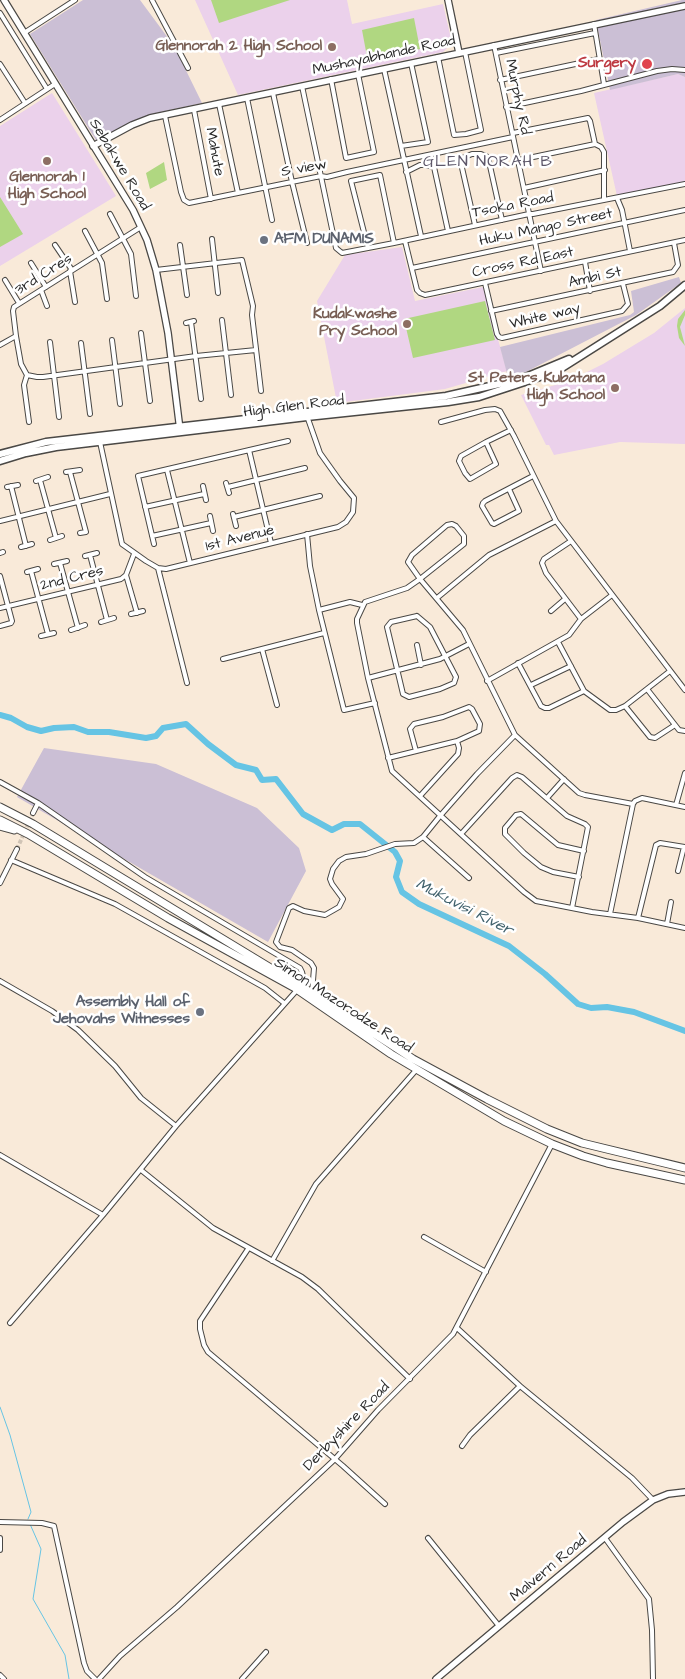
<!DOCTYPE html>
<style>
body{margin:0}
canvas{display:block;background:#f9ead9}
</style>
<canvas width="685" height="1679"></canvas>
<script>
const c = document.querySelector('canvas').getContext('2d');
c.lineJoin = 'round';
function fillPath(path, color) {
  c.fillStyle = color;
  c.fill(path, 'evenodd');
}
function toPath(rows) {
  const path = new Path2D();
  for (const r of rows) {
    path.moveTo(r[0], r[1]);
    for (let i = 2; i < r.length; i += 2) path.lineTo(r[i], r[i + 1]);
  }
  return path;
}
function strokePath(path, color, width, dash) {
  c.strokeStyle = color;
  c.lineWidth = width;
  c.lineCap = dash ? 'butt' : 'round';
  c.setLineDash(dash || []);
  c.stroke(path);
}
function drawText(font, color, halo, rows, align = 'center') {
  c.font = font + ' "Architects Daughter",sans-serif';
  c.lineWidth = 5;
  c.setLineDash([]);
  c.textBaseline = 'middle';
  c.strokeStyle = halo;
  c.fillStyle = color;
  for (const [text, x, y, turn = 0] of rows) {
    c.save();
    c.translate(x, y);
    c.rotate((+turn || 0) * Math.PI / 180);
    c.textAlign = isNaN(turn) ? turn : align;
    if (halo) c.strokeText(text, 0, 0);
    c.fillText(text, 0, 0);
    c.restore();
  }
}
fillPath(toPath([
 [195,0,347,0,352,24,443,4,452,43,443,52,238,95],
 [678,74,685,77,685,182,617,196,594,93],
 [52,93,116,196,0,266,0,126],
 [402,247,415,301,483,287,507,371,445,389,337,403,317,301,345,255],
 [685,308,685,444,620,442,554,455,549,445,546,445,521,395,569,381,603,364,654,333]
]), '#ebd1eb');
fillPath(toPath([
 [83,0,140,0,174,46,202,103,156,113,132,123,97,142,30,34],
 [682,0,685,0,685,77,678,74,610,90,596,20],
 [679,277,681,283,636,315,526,372,508,377,500,347,630,315,634,312,631,291],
 [44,748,156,764,257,808,299,848,306,871,268,942,17,797]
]), '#cbbfd5');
fillPath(toPath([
 [211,0,290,0,219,23],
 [414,18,420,49,368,62,362,30],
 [164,162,167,180,150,189,146,173],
 [0,197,23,234,0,247],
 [485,301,495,340,413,358,404,319],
 [685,310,685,315,680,327,685,346,679,338,677,326,678,319]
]), '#b0d781');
strokePath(toPath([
 [0,1407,10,1435,31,1512,28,1519],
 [30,1524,41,1549,33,1599,65,1655,69,1679]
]), '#66c4e4', 1);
strokePath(toPath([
 [0,715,11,718,27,727,41,731,54,728,74,727,88,732,109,732,146,738,156,736,163,728,186,724,208,744,236,765,256,770,262,780,276,779,303,814,332,830,344,824,360,824,395,852,400,861,396,877,402,892,419,904,509,946,545,974,578,1004,591,1008,607,1007,634,1012,685,1031]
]), '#66c4e4', 6);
strokePath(toPath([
 [17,849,33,813]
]), '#d0c4b6', 4, [4, 2]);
const street = toPath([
 [152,0,188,68],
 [0,13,47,89],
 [594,24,604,84],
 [24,33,75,0],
 [494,45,541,271],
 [496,53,595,33],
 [438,57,454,135,466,134,481,130,465,52],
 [0,64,25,103],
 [384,69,421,236],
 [331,79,346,158,374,152,358,74],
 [500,80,599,59],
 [302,86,336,248,342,253,394,243,529,214,533,214,685,184],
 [273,93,292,182,307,243],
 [247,98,272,220],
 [219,104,238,193],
 [506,107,581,91,657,71,672,69,685,70],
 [194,110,211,199],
 [165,116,181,192,184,200,189,203,321,176,327,177,347,172,513,137],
 [0,120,55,84],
 [513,133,588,118,590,121,595,144,601,147,604,152,604,199],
 [401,146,428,142,411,63],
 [519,160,595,144],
 [406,172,420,165,426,165,434,167,448,231],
 [524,188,605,170],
 [617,198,622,210,630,251],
 [110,214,131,254,136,296],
 [475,225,460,159,472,154,481,154,488,157,502,220],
 [141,227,14,307,13,311,16,336,21,364,27,375,37,377,43,377,196,356,256,350],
 [85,231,102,263,107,299],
 [212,239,218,293],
 [405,241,417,290,420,293,425,295,685,240],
 [55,245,72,270],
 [180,245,187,295],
 [368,248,351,181,380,175,394,243],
 [585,262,590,291],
 [31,263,46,287],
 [412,268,685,210],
 [156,270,242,260,253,306,252,315,261,391],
 [70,271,75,302],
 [5,280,19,303],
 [485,283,497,334,499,337,502,338,622,311,628,304,623,284],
 [41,290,47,306],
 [491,311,673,272,678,265,674,243],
 [222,320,231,395],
 [191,322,201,399],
 [186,323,194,321],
 [141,333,150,401],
 [112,340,120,404],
 [50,342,59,417],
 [81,343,90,414],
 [0,345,16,336],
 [27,375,24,385,29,422],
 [100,442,122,544,146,561,158,568,166,569,338,527,346,522,353,512,354,498,340,481,320,453,307,416],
 [486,442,496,464,470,479,465,473,459,461,461,456,486,442,511,430],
 [249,450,271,543],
 [167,470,190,563],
 [66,472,80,470],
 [70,472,86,532,80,533],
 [40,480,56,538],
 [36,481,48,477],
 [226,483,229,493],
 [11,486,26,546],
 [203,486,206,500],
 [7,487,18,485],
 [228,487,305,468],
 [509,489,519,511,494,524,492,523,482,506,483,503,485,501,533,476],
 [145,507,204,494],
 [233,514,236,526],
 [210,516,213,531],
 [234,517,320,496],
 [0,521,110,494],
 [556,521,685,690],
 [307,534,310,566,319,610],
 [152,536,211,523],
 [50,540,62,536],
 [571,541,544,559,542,563,546,573,581,619],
 [154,544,138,476,288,441],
 [21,547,32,544],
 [0,553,3,552],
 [90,555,107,620],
 [85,556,97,553],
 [60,563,78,628],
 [54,564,67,561],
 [158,568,187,683],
 [31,571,48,634],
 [27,572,38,569],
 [126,575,137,613],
 [437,598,489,555,556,521,514,436,500,411,495,409,485,410,441,422],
 [362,605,350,602,319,610,344,710,375,703],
 [0,608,121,579,126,575,134,554],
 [551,611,565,599],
 [131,614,143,611],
 [417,616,430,627,456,677,454,683,440,689,409,697,403,694,387,627,391,622,417,616],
 [101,622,114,618],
 [0,626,11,623,12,621,0,576],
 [71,630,85,625],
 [41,636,54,633],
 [558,642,584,691,610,710,616,710,625,706,670,671],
 [417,645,421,665],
 [262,649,277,705],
 [223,659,324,633],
 [518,663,541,706,545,708,549,708,584,691],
 [368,678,440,659,469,644],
 [487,681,569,635,581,619,612,595],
 [531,685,571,666],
 [647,689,679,730,685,731],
 [625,706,650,737,655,738,675,725],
 [388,758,457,741,479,731,480,724,472,709,469,707,443,717,414,724,410,729,416,751],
 [0,782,38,803,145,877,300,968,302,972,306,988],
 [420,796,458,754,459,748,457,741],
 [547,798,564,779],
 [633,804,585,795,579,793,515,735,463,630,420,579,408,562,412,555,447,525,452,524,456,526,464,536,464,544,420,579,407,588,365,602,357,619,357,623,368,678,392,771,524,892,536,901,592,912,638,918,685,928],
 [676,805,685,773],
 [33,813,38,803],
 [461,834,512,778,517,775,522,777,567,816,585,824,588,827,572,908],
 [11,860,115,904,265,988,284,1003],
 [678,871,684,847],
 [579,877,553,872,541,867,524,853,505,834,505,828,516,815,521,814,558,845,584,851],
 [469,878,423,837,440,816,477,774,515,735],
 [0,883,17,849],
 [610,914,633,804,635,801,642,798,685,807],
 [638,918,656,845,660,843,685,847],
 [667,924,671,902],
 [0,981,52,1011,78,1030,115,1066,141,1098,176,1126],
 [312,993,314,968,311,963,292,950,280,947,276,942,289,908,293,906,304,911,325,915,339,907,343,899,332,884,330,879,333,869,339,861,346,857,366,854,395,844,414,843,423,837],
 [0,1155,103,1215,176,1126,297,990],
 [141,1170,213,1228,302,1277,318,1289,410,1379],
 [424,1237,486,1272],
 [248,1249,200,1321,200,1329,204,1345,208,1352,343,1466,385,1504],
 [272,1261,316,1184,417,1069],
 [10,1323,103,1215],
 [457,1328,520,1386,632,1478,653,1500],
 [462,1446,470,1435,520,1386],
 [0,1522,42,1523,54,1526,84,1663,87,1671,95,1679],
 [0,1538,0,1550],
 [428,1538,499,1626],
 [605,1538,649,1599,652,1630,653,1679],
 [0,1675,4,1679],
 [99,1679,120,1656,177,1607,335,1459,378,1410,453,1334,552,1144],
 [242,1679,266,1652]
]);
const secondary = toPath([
 [4,0,133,210,147,240,156,270,168,333,180,430],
 [448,0,459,53],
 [93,146,132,125,150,118,685,6],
 [436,1679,623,1522,653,1500,668,1494,685,1492]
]);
const primary = toPath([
 [0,454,46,442,446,396,499,384,528,376,569,359],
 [0,461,26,453,56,447,307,417,448,402,479,397,546,375,562,368,641,318,660,306,685,285]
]);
const highway = toPath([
 [0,807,33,824,307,990,413,1059,487,1099,547,1129,582,1143,685,1168],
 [0,820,28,834,168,918,295,988,391,1054,504,1121,552,1144,583,1156,607,1163,685,1180],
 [0,826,14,830]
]);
strokePath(street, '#4a4845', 6);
strokePath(secondary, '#4a4845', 8);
strokePath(primary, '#4a4845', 9);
strokePath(highway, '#4a4845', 9);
strokePath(street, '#fff', 4);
strokePath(secondary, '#fff', 5.5);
strokePath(primary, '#fff', 6);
strokePath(highway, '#fff', 7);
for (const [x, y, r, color] of [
 [332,47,5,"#8d6e63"],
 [647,64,6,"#e0444e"],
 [47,161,5,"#8d6e63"],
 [264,240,5,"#6b7280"],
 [407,324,5,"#8d6e63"],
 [615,388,5,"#8d6e63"],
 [200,1012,5,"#6b7280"]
]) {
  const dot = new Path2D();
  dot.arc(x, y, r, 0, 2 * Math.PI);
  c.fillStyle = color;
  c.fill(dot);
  strokePath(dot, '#fff', 2);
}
drawText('bold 15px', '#785e54', '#fff', [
 ["Glennorah 2 High School",322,47],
 ["Glennorah 1",47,178,"center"],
 ["High School",47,195,"center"],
 ["Kudakwashe",397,315],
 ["Pry School",397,332],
 ["St Peters Kubatana",605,379],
 ["High School",605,396]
], 'right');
drawText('15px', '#2b2b2b', '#fff', [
 ["Mushayabhande Road",384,56,-12],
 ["Murphy Rd",517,97,78],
 ["Mahute",214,152,79],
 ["Sebakwe Road",119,165,59],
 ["S view",304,169,-10],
 ["Tsoka Road",513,206,-11],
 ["Huku Mango Street",546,228,-12],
 ["Cross Rd East",523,263,-12],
 ["3rd Cres",44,275,-32],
 ["Ambi St",595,278,-12],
 ["White way",545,317,-13],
 ["High Glen Road",294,407,-7],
 ["1st Avenue",240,539,-14],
 ["2nd Cres",72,579,-14],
 ["Simon Mazorodze Road",343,1006,33],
 ["Derbyshire Road",347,1427,-46],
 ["Malvern Road",549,1569,-40]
]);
drawText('bold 15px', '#be3a42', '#fff', [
 ["Surgery",636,64]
], 'right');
drawText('bold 15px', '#5b616d', '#fff', [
 ["AFM DUNAMIS",274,240],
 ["Assembly Hall of",190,1003,"right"],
 ["Jehovahs Witnesses",190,1020,"right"]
], 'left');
c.letterSpacing = '1px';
drawText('16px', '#5d5769', '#fff', [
 ["GLEN NORAH B",488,163]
]);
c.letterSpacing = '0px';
drawText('italic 16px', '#40616c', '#fff', [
 ["Mukuvisi River",464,908,27]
]);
</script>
